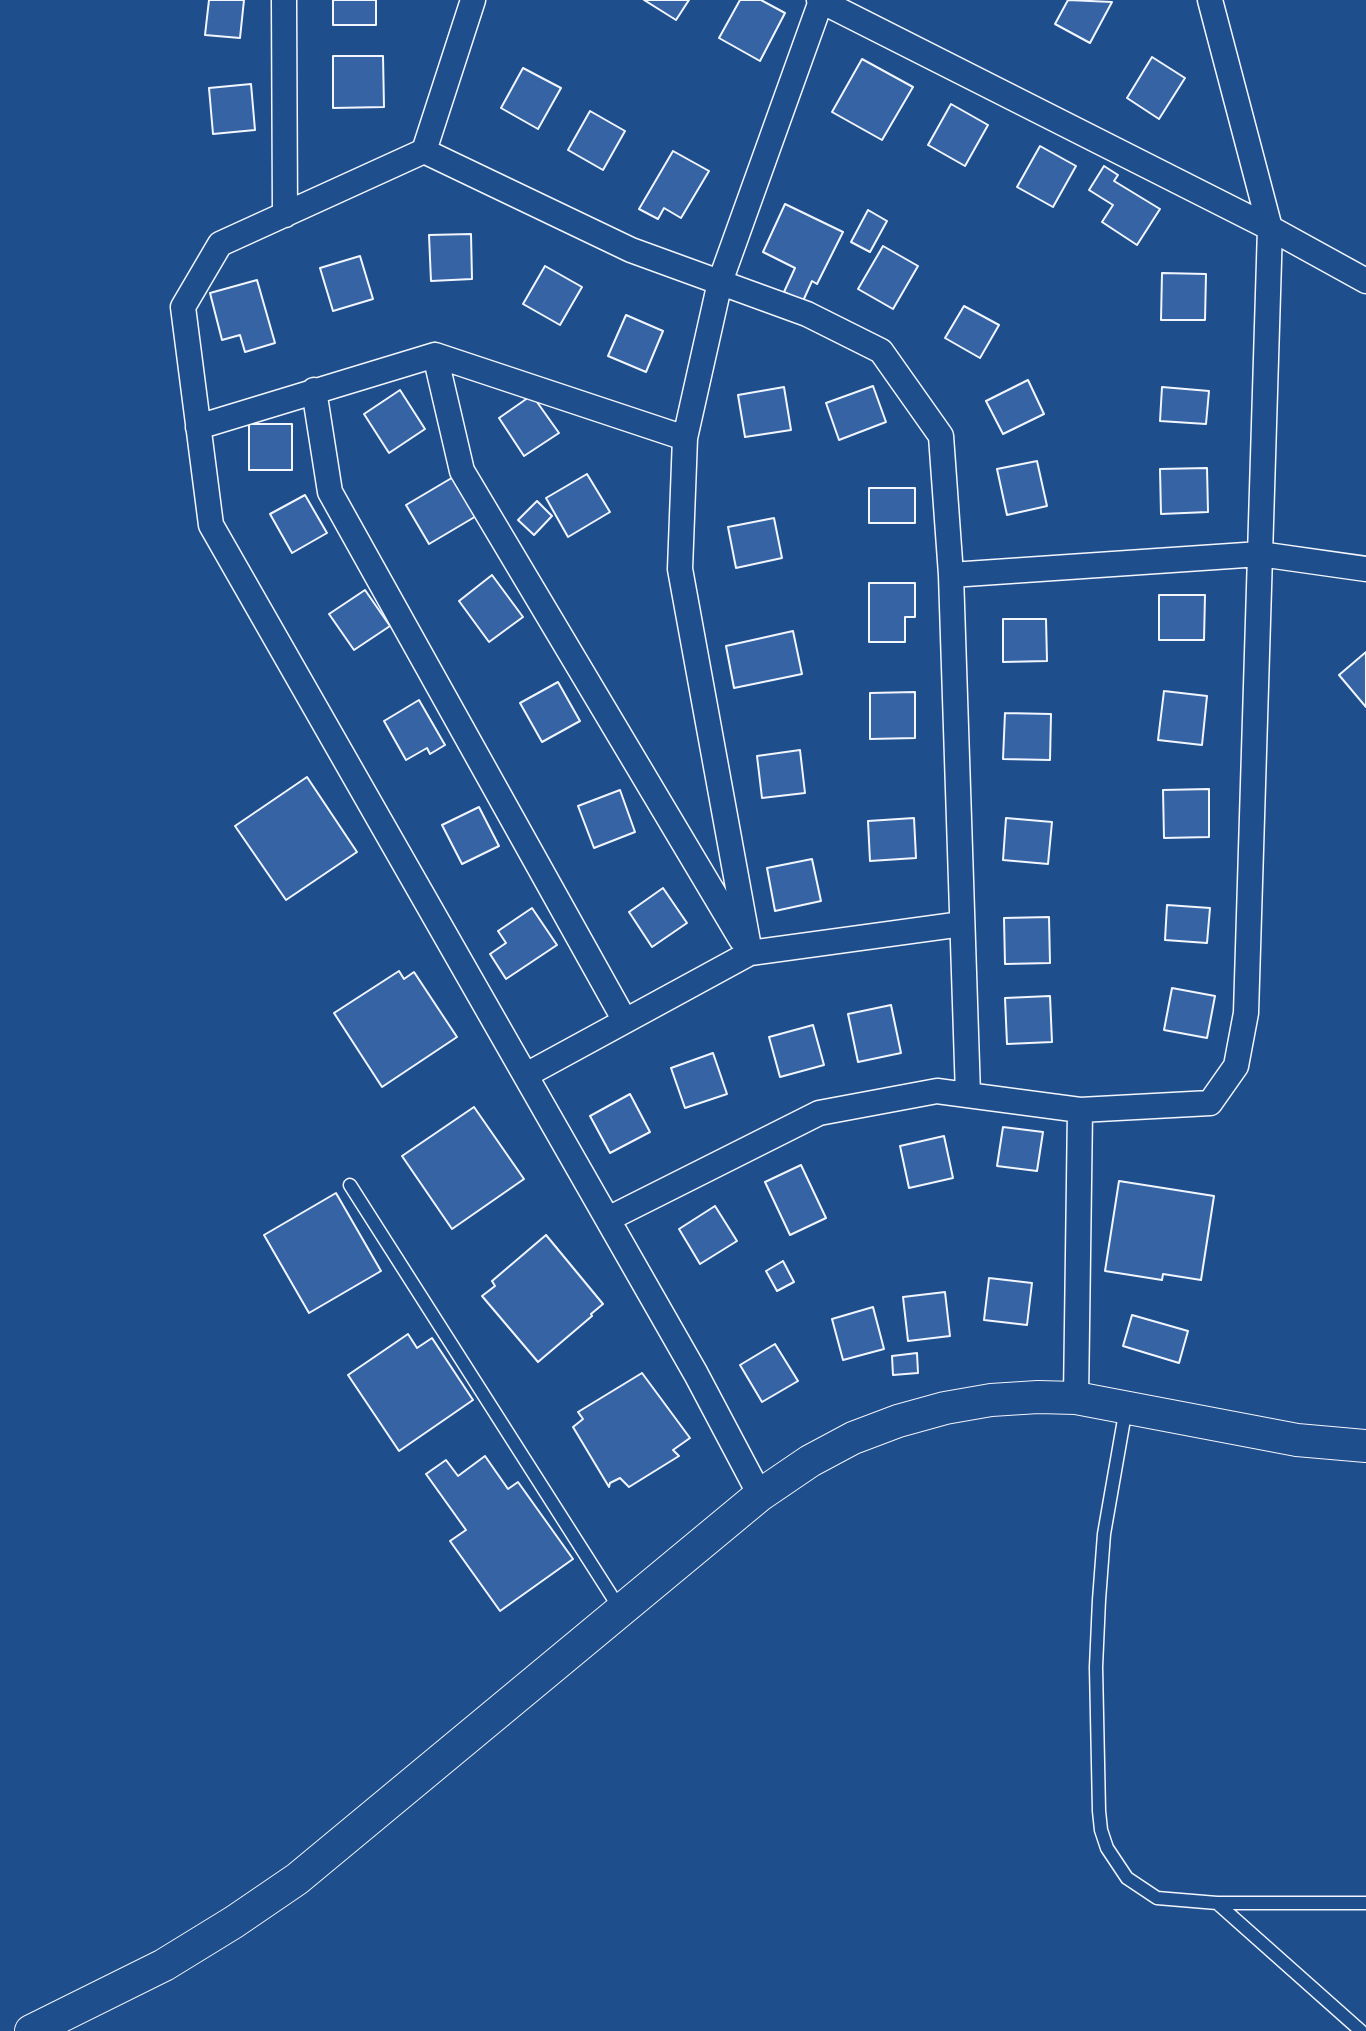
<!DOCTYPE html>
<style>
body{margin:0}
canvas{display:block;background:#1f4e8c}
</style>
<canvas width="1366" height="2031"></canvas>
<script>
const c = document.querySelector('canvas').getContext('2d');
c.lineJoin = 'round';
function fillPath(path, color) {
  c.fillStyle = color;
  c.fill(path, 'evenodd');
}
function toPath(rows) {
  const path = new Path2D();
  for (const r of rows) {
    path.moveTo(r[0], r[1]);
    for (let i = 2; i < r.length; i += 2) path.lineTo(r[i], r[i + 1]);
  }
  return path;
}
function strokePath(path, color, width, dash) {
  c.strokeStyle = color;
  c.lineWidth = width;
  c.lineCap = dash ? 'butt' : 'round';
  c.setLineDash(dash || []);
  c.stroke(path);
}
const building = toPath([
 [209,0,244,0,240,38,205,35,209,0],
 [333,0,376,0,376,25,333,25,333,0],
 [644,0,689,0,676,20,644,0],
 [740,0,761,0,785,13,760,61,719,38,740,0],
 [1068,0,1112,2,1090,43,1055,24,1068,0],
 [333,56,383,56,384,107,333,108,333,56],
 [1152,57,1185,78,1159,119,1127,98,1152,57],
 [862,59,913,87,882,140,832,112,862,59],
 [523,68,561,88,538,129,501,108,523,68],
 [251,84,255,130,213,134,209,88,251,84],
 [951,104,988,125,965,166,928,145,951,104],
 [590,111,625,131,603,170,568,150,590,111],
 [1040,146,1076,166,1053,207,1017,187,1040,146],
 [673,151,709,171,681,218,664,208,658,219,639,209,673,151],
 [1104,166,1118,175,1114,181,1160,209,1137,245,1102,222,1113,205,1089,190,1104,166],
 [785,204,843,232,817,284,812,281,803,301,784,292,795,268,763,252,785,204],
 [868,210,887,221,870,252,851,242,868,210],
 [471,234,472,279,431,281,429,235,471,234],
 [883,246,918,266,893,309,858,289,883,246],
 [360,256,373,299,333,311,320,268,360,256],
 [545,266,582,287,560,325,523,304,545,266],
 [1162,273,1206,274,1205,320,1161,320,1162,273],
 [257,280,275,343,245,352,240,335,222,340,210,293,257,280],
 [964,306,999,325,980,358,945,338,964,306],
 [626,315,663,331,646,372,608,356,626,315],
 [1028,380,1044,414,1003,434,986,401,1028,380],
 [873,386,886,422,839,440,826,403,873,386],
 [784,387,791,430,745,437,738,395,784,387],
 [1162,387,1209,391,1206,424,1160,421,1162,387],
 [400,390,425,429,389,453,364,414,400,390],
 [532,395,559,433,524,456,499,418,532,395],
 [249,424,292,424,292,470,249,470,249,424],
 [1037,461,1047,506,1007,515,997,469,1037,461],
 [1207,468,1208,512,1161,514,1160,469,1207,468],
 [587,474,610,512,568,537,546,498,587,474],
 [455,476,478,515,429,544,406,505,455,476],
 [869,488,915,488,915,523,869,523,869,488],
 [305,495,327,533,292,553,270,514,305,495],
 [537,501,552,516,534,535,518,520,537,501],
 [774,518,782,558,736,568,728,527,774,518],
 [492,575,523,617,489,642,459,601,492,575],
 [869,583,915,583,915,617,905,617,905,642,869,642,869,583],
 [365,590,390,626,354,650,329,614,365,590],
 [1159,595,1205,595,1204,640,1159,640,1159,595],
 [1003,619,1046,619,1047,661,1003,662,1003,619],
 [793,631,802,674,734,688,726,646,793,631],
 [1366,652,1366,707,1339,675,1366,652],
 [558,682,580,721,542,742,520,703,558,682],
 [1164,691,1207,696,1202,745,1158,740,1164,691],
 [915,692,915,738,870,739,870,693,915,692],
 [419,700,445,745,430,754,427,748,406,760,384,721,419,700],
 [1005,713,1051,714,1050,760,1003,759,1005,713],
 [800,750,805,793,762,798,757,756,800,750],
 [307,777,357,852,286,900,235,826,307,777],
 [1209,789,1209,837,1164,838,1163,790,1209,789],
 [620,790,635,832,594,848,578,806,620,790],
 [479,807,499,846,462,864,442,825,479,807],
 [914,818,916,858,870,861,868,821,914,818],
 [1006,818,1052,822,1048,864,1003,860,1006,818],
 [812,859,821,901,775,911,767,868,812,859],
 [663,888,687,923,652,947,629,912,663,888],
 [1167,905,1210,908,1207,943,1165,940,1167,905],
 [532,908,557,945,506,979,490,954,506,943,498,931,532,908],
 [1049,917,1050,963,1005,964,1004,918,1049,917],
 [399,971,404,979,414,972,457,1037,382,1087,334,1013,399,971],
 [1172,988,1215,996,1207,1038,1164,1030,1172,988],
 [1050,996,1052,1042,1007,1044,1005,998,1050,996],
 [891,1005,901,1053,858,1062,848,1014,891,1005],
 [813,1025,824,1065,780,1077,769,1037,813,1025],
 [713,1053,727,1094,685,1108,671,1068,713,1053],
 [630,1094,650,1132,610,1153,590,1116,630,1094],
 [474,1107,524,1179,452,1229,402,1156,474,1107],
 [1003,1127,1043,1132,1037,1171,997,1166,1003,1127],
 [944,1136,953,1178,909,1188,900,1146,944,1136],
 [801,1165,826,1218,790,1235,765,1182,801,1165],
 [1119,1181,1214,1196,1201,1280,1163,1274,1162,1280,1105,1271,1119,1181],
 [336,1193,381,1271,309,1313,264,1235,336,1193],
 [715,1206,737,1241,700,1264,679,1229,715,1206],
 [546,1235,603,1304,591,1314,592,1316,538,1362,482,1296,495,1286,492,1281,546,1235],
 [783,1261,794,1282,777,1291,766,1271,783,1261],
 [989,1278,1032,1283,1027,1325,984,1320,989,1278],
 [945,1292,950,1336,908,1341,903,1297,945,1292],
 [873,1307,884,1349,843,1360,832,1319,873,1307],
 [1132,1315,1188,1331,1179,1363,1123,1346,1132,1315],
 [408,1334,417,1348,432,1338,473,1400,399,1451,348,1375,408,1334],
 [775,1344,798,1381,762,1402,740,1365,775,1344],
 [917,1353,918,1373,893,1375,892,1356,917,1353],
 [642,1373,690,1438,673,1450,679,1456,629,1487,620,1478,610,1483,609,1487,573,1427,583,1419,578,1412,642,1373],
 [485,1456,508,1489,518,1482,573,1559,500,1611,450,1541,466,1530,426,1474,446,1460,458,1476,485,1456]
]);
fillPath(building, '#3563a3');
strokePath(building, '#f2f6ff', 2);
const service = toPath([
 [350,1185,620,1609],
 [1126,1408,1104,1534,1099,1600,1096,1667,1099,1811,1101,1830,1107,1848,1127,1878,1157,1898,1217,1903,1366,1903],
 [1217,1903,1361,2031]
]);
const minor = toPath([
 [284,0,285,215],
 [473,0,424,151,220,244,183,307,211,525,696,1374,760,1495],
 [819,0,1270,228,1366,281],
 [424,151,631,250,807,314,881,351,941,436,951,575,968,1095],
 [435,355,462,471,741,939],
 [314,390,330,492,625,1021],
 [198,427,435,355,685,438],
 [951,575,1260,554,1366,569],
 [750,953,680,569,685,438,720,282,821,1],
 [526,1075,750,953,962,924],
 [608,1219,819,1113,937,1091,1080,1110,1210,1103,1236,1066,1246,1013,1270,228,1210,0],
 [1076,1398,1080,1110]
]);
const tertiary = toPath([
 [31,2031,164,1965,234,1922,297,1879,760,1495,810,1461,853,1438,898,1421,945,1408,991,1400,1038,1397,1076,1398,1297,1440,1366,1446]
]);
strokePath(service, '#f2f6ff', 15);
strokePath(minor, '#f2f6ff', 27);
strokePath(tertiary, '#f2f6ff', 34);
strokePath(service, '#1f4e8c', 12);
strokePath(minor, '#1f4e8c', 24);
strokePath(tertiary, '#1f4e8c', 32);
</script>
